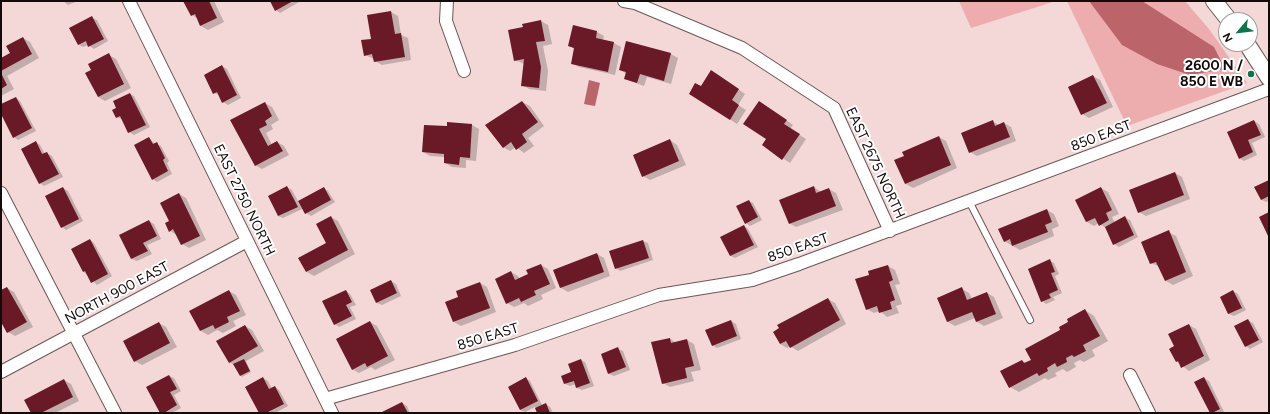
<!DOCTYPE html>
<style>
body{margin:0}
#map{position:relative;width:1270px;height:414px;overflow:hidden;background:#f4d7d7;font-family:Figtree,sans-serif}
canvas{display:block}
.frame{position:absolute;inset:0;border:2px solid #130a0a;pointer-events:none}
.north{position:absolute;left:1218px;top:12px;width:40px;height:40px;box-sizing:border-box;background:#fff;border:1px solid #a19d9d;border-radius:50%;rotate:242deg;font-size:11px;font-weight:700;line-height:16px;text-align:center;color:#130a0a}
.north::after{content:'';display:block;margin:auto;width:14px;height:18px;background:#0f734b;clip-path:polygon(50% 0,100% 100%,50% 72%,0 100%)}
</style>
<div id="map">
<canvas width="1270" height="414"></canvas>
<div class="frame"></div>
<div class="north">N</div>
</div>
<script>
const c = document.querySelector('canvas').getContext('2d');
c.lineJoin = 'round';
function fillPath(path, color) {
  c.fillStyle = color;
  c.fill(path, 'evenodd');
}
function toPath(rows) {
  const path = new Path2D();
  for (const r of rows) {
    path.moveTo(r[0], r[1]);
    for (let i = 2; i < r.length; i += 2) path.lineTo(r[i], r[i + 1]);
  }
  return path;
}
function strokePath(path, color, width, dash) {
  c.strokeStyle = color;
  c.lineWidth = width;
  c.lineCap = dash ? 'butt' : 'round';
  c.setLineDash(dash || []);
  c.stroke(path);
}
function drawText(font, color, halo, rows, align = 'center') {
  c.font = font + ' Figtree,sans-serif';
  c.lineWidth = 4;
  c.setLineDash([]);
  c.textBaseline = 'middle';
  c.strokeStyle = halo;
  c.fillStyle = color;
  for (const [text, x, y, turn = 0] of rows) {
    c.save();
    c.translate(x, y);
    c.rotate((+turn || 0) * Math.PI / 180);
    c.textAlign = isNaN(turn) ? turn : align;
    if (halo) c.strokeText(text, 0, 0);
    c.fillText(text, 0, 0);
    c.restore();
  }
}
fillPath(toPath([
 [959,1,1056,1,971,28],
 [1067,1,1185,1,1209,29,1247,83,1127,126]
]), '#edadaf');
fillPath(toPath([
 [1089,1,1142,1,1214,47,1225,69,1190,75,1157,64,1122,45],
 [589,80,600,83,595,106,584,104]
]), '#bb656a');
fillPath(toPath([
 [63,1,78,1,68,5],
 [185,1,214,1,224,22,208,30,201,26,198,19,192,15],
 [271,1,301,1,280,13,276,10],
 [391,12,398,16,401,35,408,38,411,60,382,65,375,61,374,59,365,55,372,40],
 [92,18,97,20,108,41,94,49,88,45,83,47,79,45],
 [541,21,548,25,552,44,543,46,548,71,546,91,529,89,522,85,524,64,515,60,524,28],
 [597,32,604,36,603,40,614,43,621,47,615,75,579,67,572,63,575,49,569,46],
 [23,38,30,42,39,58,7,76,14,89,1,96,1,59,11,53],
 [627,42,671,54,678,58,671,84,647,77,644,86,625,79,627,74,620,70],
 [109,55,116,59,131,88,105,101,98,97,92,71],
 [222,66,227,69,241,98,228,105,223,102,220,95,214,93],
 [718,75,745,94,738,105,746,110,737,124,690,93],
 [1093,76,1100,80,1113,107,1089,118,1082,114],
 [130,94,134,96,150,127,134,135,129,132,122,119,116,117,118,108],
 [16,98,20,101,36,131,18,140,14,137,1,112,1,105],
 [522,102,530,106,544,126,528,138,534,146,524,153,516,147,510,151,503,147],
 [265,103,272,107,279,120,271,125,273,129,266,133,272,145,277,142,284,146,289,155,262,169,255,165,232,120],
 [766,106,793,125,790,129,806,139,790,163,763,145,767,139],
 [992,121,999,125,1004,123,1011,127,1016,141,977,156,970,152],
 [1254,121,1259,124,1265,137,1252,143,1257,155,1244,161,1239,158],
 [448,123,472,125,479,129,476,161,466,160,466,168,452,167,445,163,445,157,430,156,423,152,448,128],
 [939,137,946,141,957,168,913,188,906,184,905,156],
 [149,138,155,144,161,146,169,161,167,163,172,174,157,182,153,179],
 [670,140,677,145,686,165,650,180,643,176],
 [36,142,40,145,45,154,47,153,52,156,63,177,44,186,40,183],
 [1175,173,1182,177,1190,199,1146,216,1139,212],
 [1269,181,1269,201,1266,202,1262,200],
 [287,187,292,190,302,209,283,218,278,216],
 [814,187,821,192,829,189,836,193,843,210,796,227,789,223],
 [63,188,68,191,83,221,66,230,62,227],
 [324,188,328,191,335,202,311,216,306,213],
 [1101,188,1108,192,1119,214,1112,217,1115,223,1125,218,1130,220,1138,237,1119,247,1114,244,1107,229,1099,223,1094,226,1087,222,1076,200],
 [179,194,186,198,206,240,189,248,182,244,177,235,170,231,170,221],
 [749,201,753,203,762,220,750,226,746,223],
 [1047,210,1054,214,1059,226,1052,229,1054,236,1020,250,1004,241],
 [331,217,338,221,355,254,314,276,307,272,327,244],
 [149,221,154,224,161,239,147,245,152,254,137,261,132,259,121,236],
 [744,226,748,229,758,247,735,258,731,256,722,238],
 [1168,232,1176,236,1193,276,1173,285,1166,281,1160,267,1151,263],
 [90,240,94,243,112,276,97,285,84,272],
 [643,241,648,243,653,260,620,271,616,268,610,252],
 [597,254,604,258,610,276,568,292,561,288,554,270],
 [1050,261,1054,263,1059,274,1055,276,1062,293,1053,297,1055,300,1046,304,1042,301],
 [541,265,548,269,556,288,541,295,543,299,528,306,524,303,514,307,507,303,511,272,518,276,520,279,530,275],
 [888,266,895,270,900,284,895,285,902,304,896,306,899,313,887,317,880,311,874,313,867,309,870,275],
 [391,281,396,284,401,296,382,305,377,303,371,291],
 [480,283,487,287,496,312,461,326,454,322,459,297],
 [7,288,14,292,33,327,15,336,8,332,1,320,1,291],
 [962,289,969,293,972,299,987,293,994,297,1003,318,984,326,977,322,975,318,955,326,948,322,938,298],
 [229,291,236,295,246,315,233,321,236,326,223,333,217,330,208,335,201,331],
 [346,291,350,294,356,305,350,307,356,319,339,327,335,324],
 [1233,291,1238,294,1246,310,1234,316,1229,314,1221,297],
 [828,299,835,303,846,324,798,351,790,346,787,348,780,344],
 [1085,310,1094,316,1108,341,1092,350,1095,356,1084,362,1080,360,1074,363,1076,367,1067,372,1063,369,1055,373,1057,376,1048,380,1045,378,1019,392,1010,387,1022,361,1026,363,1032,360,1070,322],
 [1248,320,1253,323,1263,342,1250,349,1246,346],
 [731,321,736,324,741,339,717,348,712,345],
 [370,322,377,326,395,360,375,370,371,367,359,373,352,369],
 [159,323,166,327,177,347,142,365,135,361],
 [1189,325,1196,329,1210,360,1189,371,1176,361,1176,347],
 [245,326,252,330,264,351,246,361,251,372,242,377,236,366,229,362],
 [670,339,677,343,687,340,694,344,701,370,691,372,694,381,670,387,663,383],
 [618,349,623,351,630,370,614,376,609,374],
 [581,360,585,362,594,386,582,390,577,388,576,384,570,386,565,384],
 [169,376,174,378,181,391,174,395,181,408,172,413,161,413],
 [263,378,268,381,272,389,275,387,279,390,288,406,275,413,260,413],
 [526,378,530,381,542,405,546,404,550,407,553,413,538,413,535,407,525,412,520,410],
 [1204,378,1209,381,1224,412,1211,413],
 [64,380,71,384,79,401,55,413,32,413],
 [402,403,407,406,410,413,382,413]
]), '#0003');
fillPath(toPath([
 [183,1,209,1,217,18,200,26,195,14,191,16],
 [270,1,293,1,275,11],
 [391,11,395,34,401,33,405,57,374,62,372,54,364,56,361,40,371,39,367,15],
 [92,16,104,39,88,47,86,41,78,45,69,28],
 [541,20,545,41,536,42,541,67,539,88,521,86,524,59,514,61,508,30,523,27,522,24],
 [573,25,597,31,596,38,614,42,608,72,571,64,574,48,568,46],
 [23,37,32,54,1,71,1,58,10,53,6,46],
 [626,41,671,53,664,81,640,74,637,83,624,79,626,72,619,70],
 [109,53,124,84,98,97,85,73,91,70,88,64],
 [222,65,237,95,222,103,217,92,213,94,204,75],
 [711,70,739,89,732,100,739,105,730,120,689,94,695,83,701,86],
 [1,73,7,85,1,89],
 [1093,75,1107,103,1081,115,1068,87],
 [130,93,146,125,128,133,120,116,116,118,112,110,116,108,113,101],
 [16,97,32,128,13,138,1,114,1,104],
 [522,101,538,122,522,134,527,142,516,150,511,142,503,148,485,125],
 [759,101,787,120,784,124,800,134,782,160,762,145,766,139,743,124],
 [265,102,272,116,265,121,267,125,259,129,268,146,277,141,283,151,255,166,230,120],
 [993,120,995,126,1004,122,1010,137,969,153,961,133],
 [1254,120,1261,135,1248,140,1253,152,1239,159,1227,132],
 [447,122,472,124,470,158,460,157,459,165,444,163,444,154,422,152,424,125,447,126],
 [939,136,951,165,905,184,894,160,904,156,902,152],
 [149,137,153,144,157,142,165,158,163,160,168,171,152,180,134,145],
 [670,139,679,161,642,177,633,155],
 [36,141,42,154,47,152,59,174,39,184,21,149],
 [1175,172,1184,195,1138,213,1129,190],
 [1269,180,1269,196,1261,200,1254,187],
 [287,186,298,207,278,216,268,196],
 [814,186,816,193,829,188,836,206,789,224,779,200],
 [63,187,79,219,61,228,45,196],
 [324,187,331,200,305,214,298,201],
 [1101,187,1112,210,1106,213,1109,220,1099,226,1095,218,1086,222,1075,200],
 [179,193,200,236,181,245,173,229,169,232,165,223,169,221,160,203],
 [749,200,758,217,745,224,736,206],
 [1047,209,1052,222,1045,225,1048,232,1012,246,1010,239,1004,242,998,229],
 [1269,212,1269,238,1259,217],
 [331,216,348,250,306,272,298,258,326,243,316,224],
 [1125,216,1134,235,1113,245,1105,227],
 [149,220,157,236,143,243,148,251,131,259,119,235],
 [744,225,754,245,730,256,720,237],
 [1169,230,1186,272,1165,281,1156,262,1150,264,1141,242],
 [90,239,108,274,91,283,85,271,83,272,71,249],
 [643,240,649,258,615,269,609,251],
 [597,253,604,272,560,288,553,270],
 [1050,259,1055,272,1051,273,1058,290,1049,294,1051,298,1041,302,1028,269],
 [541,264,550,284,534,291,536,295,521,302,519,298,506,304,495,279,511,271,515,280,528,274,526,270],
 [888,265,893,280,889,282,895,300,890,302,892,309,879,313,877,306,866,310,855,279,869,275,868,271],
 [391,280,397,293,376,303,370,290],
 [480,282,490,308,453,322,445,302,458,297,456,291],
 [7,287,27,322,7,333,1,322,1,290],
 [962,287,967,300,987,292,996,314,976,322,972,312,947,322,937,298],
 [229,290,240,311,227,317,229,322,215,329,213,325,200,331,189,311],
 [346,290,352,302,346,305,352,316,334,325,322,301],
 [1233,290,1242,308,1228,314,1220,297],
 [828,298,840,320,790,348,786,341,780,344,773,332,779,328,777,325],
 [1085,309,1100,336,1083,345,1086,351,1074,357,1072,355,1066,358,1067,362,1057,367,1055,363,1047,368,1048,371,1039,376,1037,373,1009,388,1000,371,1022,360,1024,363,1031,360,1025,349,1060,330,1059,327,1068,322,1067,319],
 [1248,319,1259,340,1245,347,1234,326],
 [731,320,737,336,712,346,705,330],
 [370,321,388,356,367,367,365,363,352,370,336,339],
 [159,322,170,343,134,362,123,341],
 [1189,324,1204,356,1181,368,1178,361,1176,362,1169,349,1174,346,1168,334],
 [245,325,258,346,229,363,216,341],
 [670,338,671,343,687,339,694,366,685,368,687,378,662,384,651,342],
 [618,347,626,367,608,374,601,354],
 [244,359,250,371,240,376,233,364],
 [581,359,590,383,576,388,574,381,564,384,561,376,571,372,568,364],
 [169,375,177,389,170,392,177,405,164,413,160,413,146,387],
 [263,377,269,389,275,386,284,404,266,413,259,413,245,387],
 [526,377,538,401,520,410,508,387],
 [1204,377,1220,409,1212,413,1210,413,1194,382],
 [64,379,73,397,41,413,31,413,24,400],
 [402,402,408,413,380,413],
 [546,403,550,413,537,413,535,408]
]), '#691a26');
const lane = toPath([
 [969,201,1030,320]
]);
const street = toPath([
 [129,1,332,413],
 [447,1,446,21,464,71],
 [624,1,635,3,742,48,834,108,890,231],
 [1,193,115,413],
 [1,372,247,241],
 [1130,375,1149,413],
 [325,399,515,345,659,295,752,280,799,264,1269,89]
]);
const secondary = toPath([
 [1214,1,1229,20],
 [1247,44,1269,78]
]);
strokePath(lane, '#6e5656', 8);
strokePath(street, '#6e5656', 14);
strokePath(secondary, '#6e5656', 18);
strokePath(lane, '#fff', 6);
strokePath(street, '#fff', 12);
strokePath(secondary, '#fff', 16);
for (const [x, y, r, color] of [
 [1251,74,4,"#0f734b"]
]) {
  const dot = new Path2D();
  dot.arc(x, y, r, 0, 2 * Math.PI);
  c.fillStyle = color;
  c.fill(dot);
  strokePath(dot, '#fff', 1.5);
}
drawText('bold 14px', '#130a0a', '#fff', [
 ["2600 N /",1243,66],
 ["850 E WB",1243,82]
], 'right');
drawText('14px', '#130a0a', '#fff', [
 ["850 EAST",1101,136,-21],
 ["EAST 2675 NORTH",875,163,65],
 ["EAST 2750 NORTH",244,200,64],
 ["850 EAST",798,248,-19],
 ["NORTH 900 EAST",117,293,-28],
 ["850 EAST",488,337,-17]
]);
</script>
